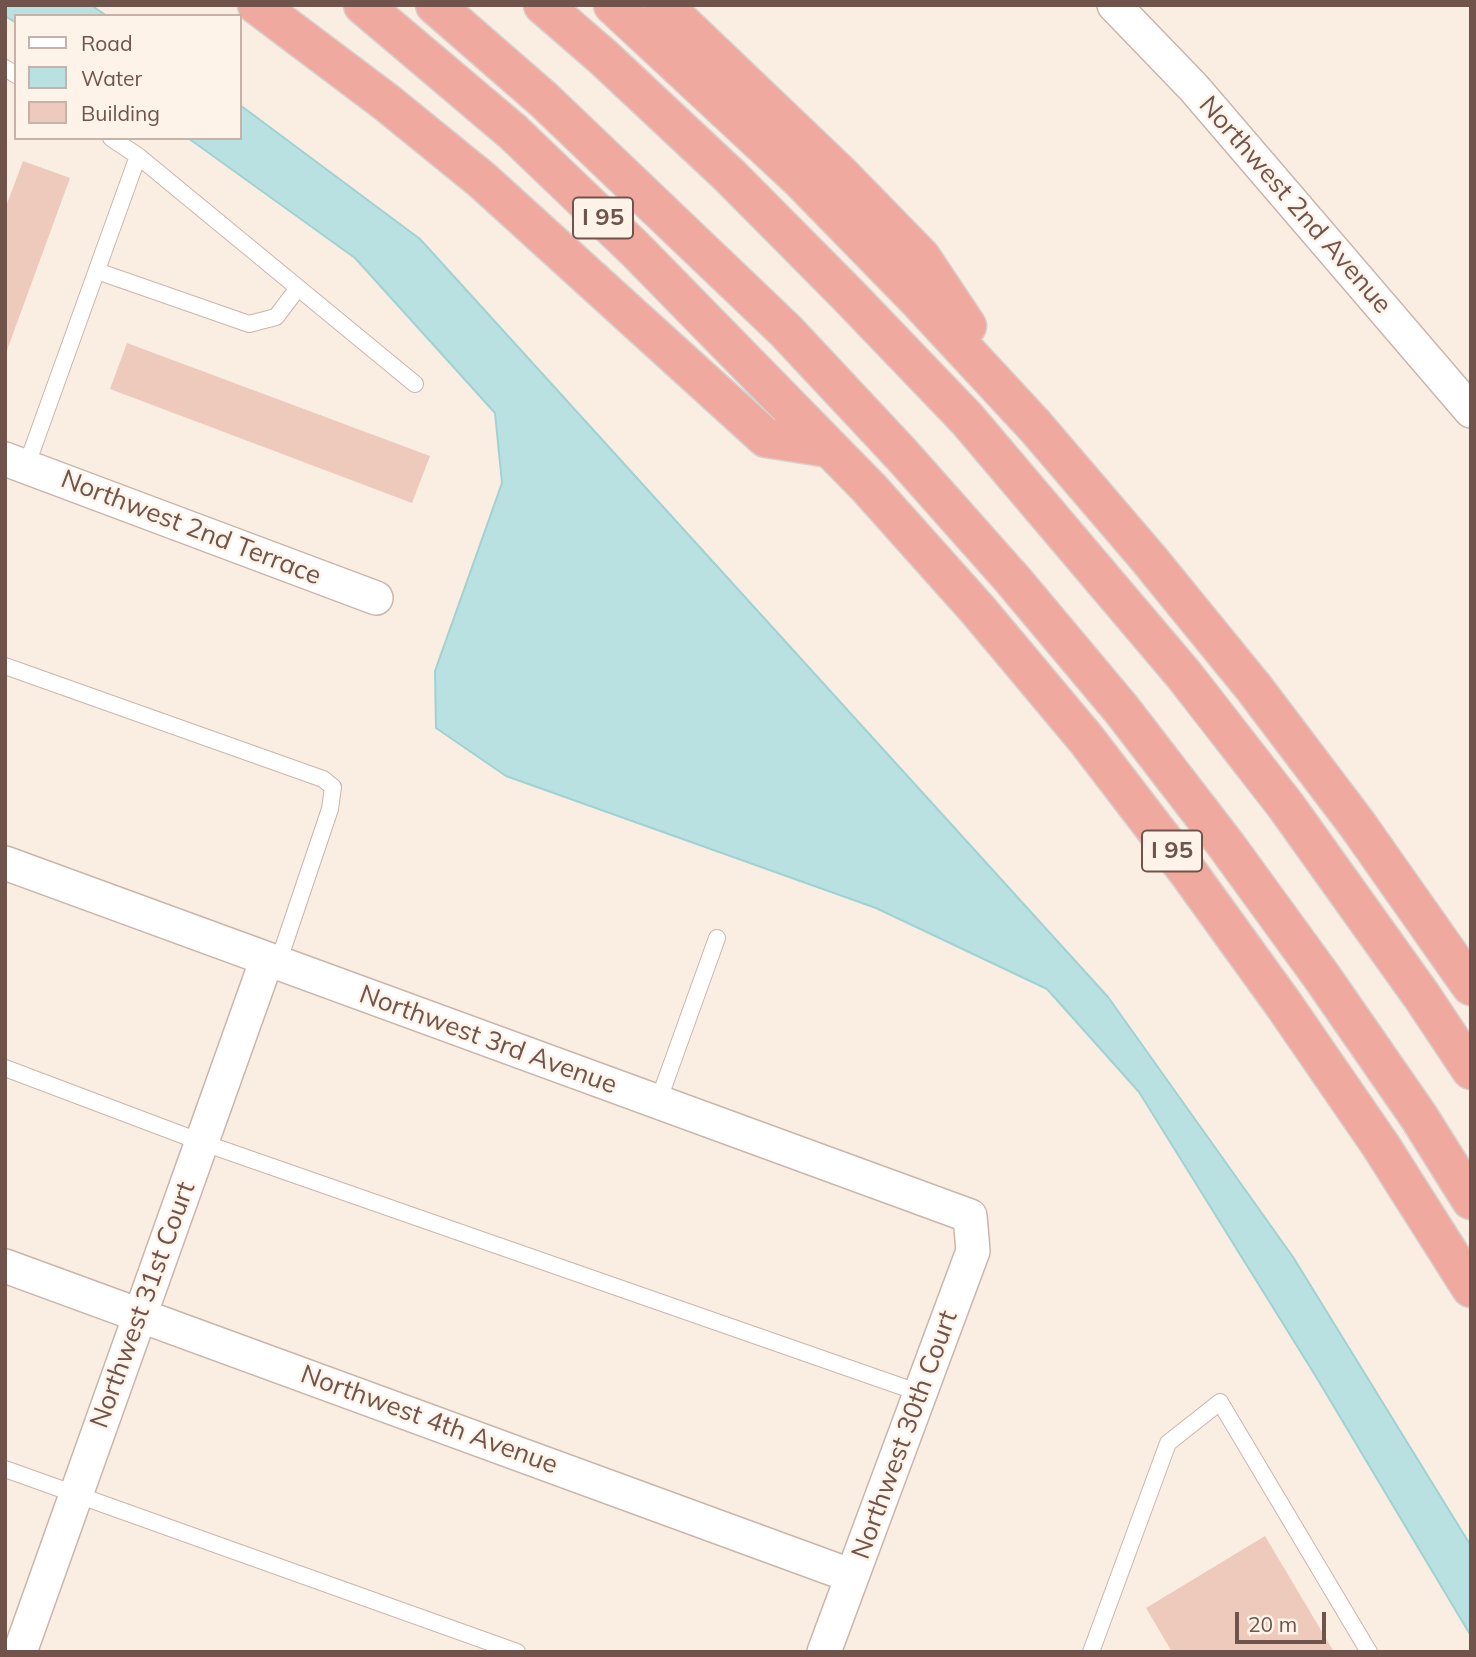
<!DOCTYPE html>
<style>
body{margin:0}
#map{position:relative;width:1476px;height:1657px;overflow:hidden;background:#faeee3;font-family:Mulish,sans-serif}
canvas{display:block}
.frame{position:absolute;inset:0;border:7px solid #70544b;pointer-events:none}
.legend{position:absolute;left:14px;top:14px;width:228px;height:126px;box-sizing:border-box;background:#fdf3e8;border:2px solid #c5b3a9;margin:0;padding:9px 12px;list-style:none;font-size:21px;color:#70544b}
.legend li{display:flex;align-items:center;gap:14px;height:35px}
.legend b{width:35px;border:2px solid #c5b3a9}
.scale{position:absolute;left:1235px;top:1612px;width:91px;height:32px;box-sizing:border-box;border:4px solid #70544b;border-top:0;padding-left:9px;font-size:21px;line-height:24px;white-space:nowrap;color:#70544b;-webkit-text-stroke:5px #fdf3e8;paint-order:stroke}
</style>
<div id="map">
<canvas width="1476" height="1657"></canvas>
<div class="frame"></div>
<ul class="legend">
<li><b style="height:9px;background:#fff"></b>Road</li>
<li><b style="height:19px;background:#b9e1e2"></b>Water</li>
<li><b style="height:19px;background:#edcabc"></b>Building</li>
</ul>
<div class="scale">20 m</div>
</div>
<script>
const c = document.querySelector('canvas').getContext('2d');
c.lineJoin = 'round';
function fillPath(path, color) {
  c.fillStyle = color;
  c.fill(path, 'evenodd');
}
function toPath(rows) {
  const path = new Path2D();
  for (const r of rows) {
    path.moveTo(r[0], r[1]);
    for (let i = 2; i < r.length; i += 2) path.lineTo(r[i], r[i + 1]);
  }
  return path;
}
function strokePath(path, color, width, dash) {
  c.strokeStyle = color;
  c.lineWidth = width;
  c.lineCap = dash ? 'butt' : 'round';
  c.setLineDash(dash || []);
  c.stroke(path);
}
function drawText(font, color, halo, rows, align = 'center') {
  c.font = font + ' Mulish,sans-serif';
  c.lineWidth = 5;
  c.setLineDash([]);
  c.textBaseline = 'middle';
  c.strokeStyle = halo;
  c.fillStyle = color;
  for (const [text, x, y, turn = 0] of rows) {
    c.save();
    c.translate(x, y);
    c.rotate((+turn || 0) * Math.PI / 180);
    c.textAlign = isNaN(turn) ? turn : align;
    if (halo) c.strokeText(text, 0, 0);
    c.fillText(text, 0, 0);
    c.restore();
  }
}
const water = toPath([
 [5,5,91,5,107,16,16,16,16,23,5,16,5,5],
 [240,105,420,239,1108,997,1293,1257,1471,1546,1471,1636,1315,1375,1139,1092,1047,989,876,908,506,776,436,728,435,671,502,483,495,413,355,258,188,138,240,138,240,105]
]);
fillPath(water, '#b9e1e2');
strokePath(water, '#a0d1d3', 2);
fillPath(toPath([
 [23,161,70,178,6,353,5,209],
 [127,343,430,456,412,503,110,389],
 [1265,1536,1334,1652,1172,1652,1146,1608]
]), '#edcabc');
const lane = toPath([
 [5,68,16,75],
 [138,156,415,384],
 [97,271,249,324,276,317,298,288],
 [26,467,138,156,111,138],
 [5,666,323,779,333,787,330,809,278,963],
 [5,1068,201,1142,920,1393],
 [658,1102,717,938],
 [5,1469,517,1652],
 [1091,1652,1168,1443,1220,1402,1369,1652]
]);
const street = toPath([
 [1114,5,1194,88,1471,411],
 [5,459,376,598],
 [5,863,970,1216,973,1251,824,1652],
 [5,1266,852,1576],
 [20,1652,267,959]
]);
const highway = toPath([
 [257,5,386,102,482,180,766,438,829,448],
 [363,5,513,132,635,249,869,488,978,610,1086,739,1188,872,1284,1005,1381,1146,1471,1288],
 [435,5,543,99,786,331,902,455,1013,580,1122,710,1226,845,1322,977,1419,1117,1471,1200],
 [543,5,603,57,730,176,848,295,967,419,1184,675,1286,806,1421,995,1471,1070],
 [613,5,799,178,920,302,1035,426,1148,558,1254,688,1357,824,1471,986],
 [663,5,840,174,921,257,967,326]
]);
strokePath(lane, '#cab5aa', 18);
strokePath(street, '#cab5aa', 36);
strokePath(highway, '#d7cfcd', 41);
strokePath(lane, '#fff', 16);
strokePath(street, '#fff', 33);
strokePath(highway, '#f0a99e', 38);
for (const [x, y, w] of [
 [603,218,60],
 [1172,851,60]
]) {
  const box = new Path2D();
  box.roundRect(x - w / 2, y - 20.5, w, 41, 5);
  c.fillStyle = '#fdf3e8';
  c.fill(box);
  strokePath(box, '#70544b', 2);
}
drawText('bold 24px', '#70544b', null, [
 ["I 95",603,218],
 ["I 95",1172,851]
]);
drawText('26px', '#70544b', '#fdf3e8', [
 ["Northwest 2nd Avenue",1295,205,49],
 ["Northwest 2nd Terrace",191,528,21],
 ["Northwest 3rd Avenue",488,1040,20],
 ["Northwest 31st Court",143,1305,-70],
 ["Northwest 4th Avenue",429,1420,20],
 ["Northwest 30th Court",905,1435,-70]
]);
</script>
